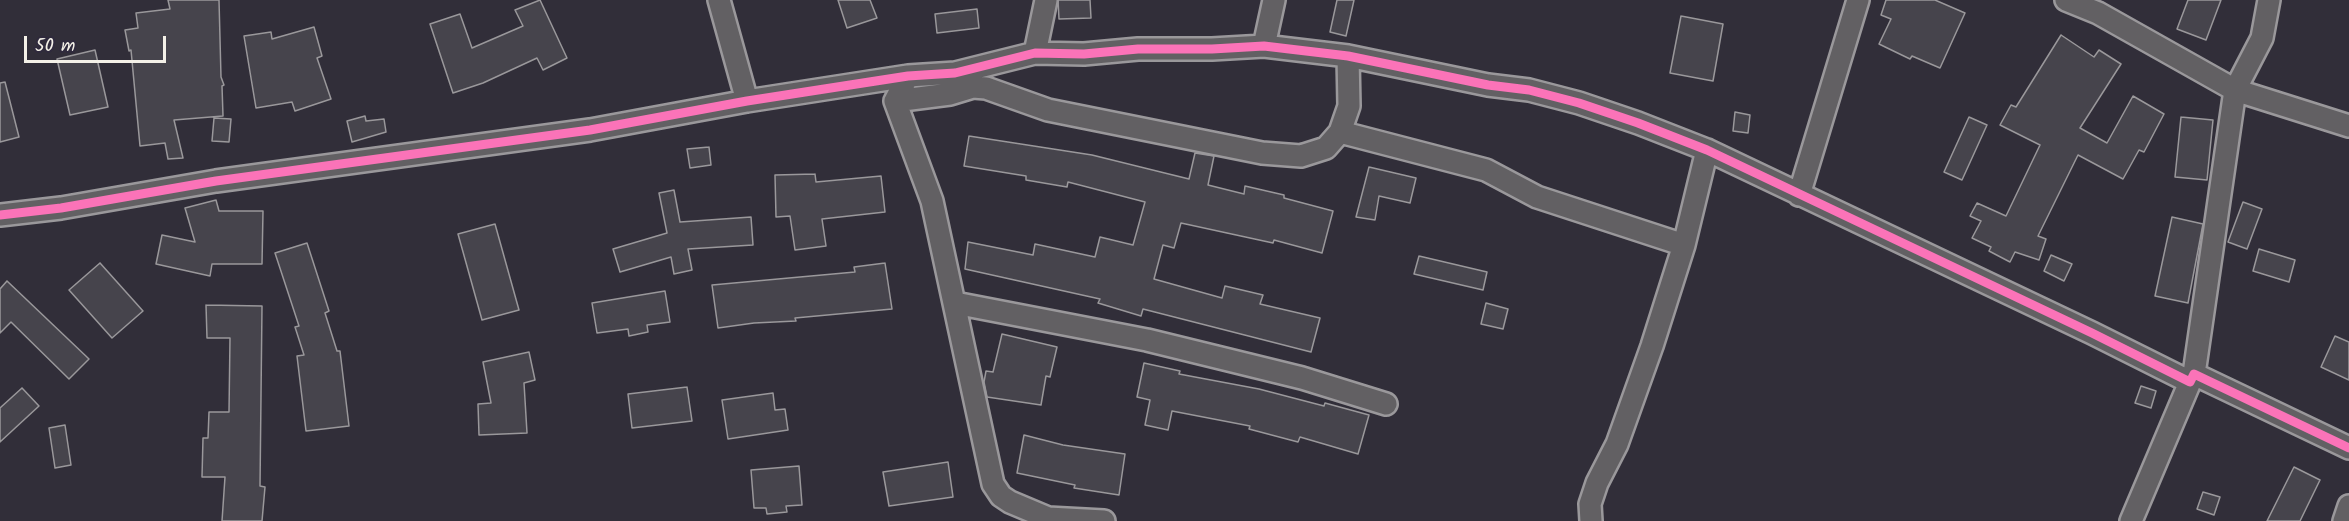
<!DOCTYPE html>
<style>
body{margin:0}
#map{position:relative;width:2349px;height:521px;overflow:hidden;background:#312e39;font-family:Kalam,sans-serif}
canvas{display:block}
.scale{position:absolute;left:24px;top:36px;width:142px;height:27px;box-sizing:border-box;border:3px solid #f4f1e8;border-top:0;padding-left:8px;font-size:18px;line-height:21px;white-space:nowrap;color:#f4f1e8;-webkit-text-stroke:4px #2f2a3d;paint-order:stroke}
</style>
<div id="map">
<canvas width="2349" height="521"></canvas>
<div class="scale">50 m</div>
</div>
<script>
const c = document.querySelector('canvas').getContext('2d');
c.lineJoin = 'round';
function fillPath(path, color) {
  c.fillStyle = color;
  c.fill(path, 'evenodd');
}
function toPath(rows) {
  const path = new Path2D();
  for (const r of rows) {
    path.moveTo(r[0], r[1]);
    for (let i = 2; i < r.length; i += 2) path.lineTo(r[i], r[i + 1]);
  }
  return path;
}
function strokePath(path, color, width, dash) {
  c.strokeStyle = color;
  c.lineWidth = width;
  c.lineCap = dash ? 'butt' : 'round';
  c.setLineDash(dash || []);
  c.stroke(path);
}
const building = toPath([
 [168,0,219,0,221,77,224,85,222,86,223,116,174,120,183,158,168,159,165,143,140,146,131,50,129,51,125,30,138,28,136,13,170,9,168,0],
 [540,0,567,58,543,70,537,58,483,83,453,93,430,24,460,14,472,48,523,26,515,10,540,0],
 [838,0,870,0,877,18,847,28,838,0],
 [1058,0,1090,0,1091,18,1059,19,1058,0],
 [1337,0,1354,0,1346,36,1330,32,1337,0],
 [1886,0,1935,0,1965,13,1940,68,1912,56,1910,59,1879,44,1891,19,1881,15,1886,0],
 [2188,0,2221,0,2206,40,2177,29,2188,0],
 [977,9,979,28,937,33,935,14,977,9],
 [1681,16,1723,24,1713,81,1670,73,1681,16],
 [314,27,322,56,317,58,331,99,295,111,292,102,256,108,244,36,271,32,272,39,314,27],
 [2061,35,2094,57,2099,50,2121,64,2080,128,2107,143,2133,96,2164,114,2144,152,2139,150,2123,179,2078,155,2038,236,2046,239,2039,260,2015,252,2010,262,1989,251,1991,247,1972,238,1981,221,1970,216,1977,203,2006,216,2040,145,2000,125,2011,105,2016,107,2061,35],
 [95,50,108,107,70,115,57,59,95,50],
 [5,82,19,137,0,142,0,83,5,82],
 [1735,112,1750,115,1748,133,1733,131,1735,112],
 [365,116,366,121,384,119,386,132,352,142,347,121,365,116],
 [1969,117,1987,125,1962,180,1944,172,1969,117],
 [2181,117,2213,120,2207,180,2175,177,2181,117],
 [214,118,231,119,229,142,212,141,214,118],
 [969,136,1092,155,1189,179,1195,153,1214,156,1208,185,1244,194,1245,186,1284,195,1284,198,1333,211,1322,253,1274,240,1273,243,1181,223,1174,248,1163,245,1154,279,1222,298,1225,286,1263,295,1260,304,1320,318,1311,352,1143,309,1141,316,1098,303,1100,299,965,269,968,242,1033,255,1035,244,1095,257,1100,237,1133,245,1145,202,1068,182,1067,187,1026,180,1026,176,964,166,969,136],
 [709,147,711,165,690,168,687,149,709,147],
 [1369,167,1416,178,1410,203,1379,196,1375,220,1356,217,1369,167],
 [815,174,816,182,881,176,885,212,822,219,826,246,795,250,790,216,776,217,775,175,815,174],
 [674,190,680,222,751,217,753,245,688,249,692,270,674,274,671,257,620,272,613,249,667,233,659,193,674,190],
 [216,200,219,211,263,211,262,264,212,264,210,276,156,264,162,235,195,242,185,208,216,200],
 [2243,202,2262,209,2247,249,2228,242,2243,202],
 [2172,217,2203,224,2188,303,2155,296,2172,217],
 [495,224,519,310,482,320,458,234,495,224],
 [307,243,329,311,325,313,337,351,340,351,349,426,306,431,297,356,304,355,295,327,299,326,275,253,307,243],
 [2259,249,2295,260,2289,282,2253,271,2259,249],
 [2051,255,2072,264,2064,281,2044,271,2051,255],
 [1419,256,1487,272,1483,290,1414,274,1419,256],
 [100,263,143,311,112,338,69,290,100,263],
 [885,263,892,309,795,318,796,321,754,323,718,328,712,285,855,272,854,267,885,263],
 [7,281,89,359,69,379,11,322,0,333,0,289,7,281],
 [665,291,670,322,647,325,648,332,629,336,628,329,597,333,592,303,665,291],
 [1486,303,1508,309,1503,329,1481,324,1486,303],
 [206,305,262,306,260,486,265,487,262,521,222,521,225,477,202,477,203,438,208,438,209,412,229,412,230,338,207,338,206,305],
 [1002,334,1057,347,1050,377,1046,376,1041,405,987,397,984,382,986,371,993,372,1002,334],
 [2335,336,2349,342,2349,380,2321,367,2335,336],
 [529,352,535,380,524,383,527,433,479,435,478,404,491,403,483,362,529,352],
 [1144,363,1180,371,1179,374,1259,389,1324,406,1325,403,1369,415,1358,454,1300,437,1298,442,1249,429,1250,426,1172,411,1168,430,1145,425,1150,400,1137,397,1144,363],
 [2141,386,2156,391,2151,408,2135,403,2141,386],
 [687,387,692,421,632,428,628,394,687,387],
 [22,388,39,406,0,442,0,408,22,388],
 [773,393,775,410,785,409,788,430,728,439,722,400,773,393],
 [65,425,71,465,55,468,49,428,65,425],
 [1024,435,1063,445,1125,454,1119,495,1074,488,1075,485,1017,473,1024,435],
 [948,462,953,497,889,506,883,472,948,462],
 [799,466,802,505,786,506,787,512,767,514,766,508,754,508,751,470,799,466],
 [2294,467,2320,480,2300,521,2267,521,2294,467],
 [2203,492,2220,497,2214,515,2197,509,2203,492]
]);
fillPath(building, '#46444c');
strokePath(building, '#9a989b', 1.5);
const minor = toPath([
 [719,0,747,101],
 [2066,0,2098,13,2235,90,2349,126],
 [1264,46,1274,0],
 [1035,53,1046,0],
 [908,76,895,101,932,201,993,484,1001,496,1010,502,1048,518,1104,521],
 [895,101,950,94,973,87,986,88,1048,110,1262,153,1301,156,1326,148,1340,132,1349,106,1348,56],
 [1340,132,1486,170,1537,197,1684,245],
 [1799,195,1858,0],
 [0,215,61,208,216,181,590,130,747,101,908,76,955,73,1035,53,1084,54,1138,49,1212,49,1264,46,1348,56,1488,85,1529,90,1579,103,1638,123,1707,150,2092,333,2190,382,2194,374,2349,448],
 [955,303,1147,340,1302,378,1386,404],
 [2194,374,2235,90,2262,38,2269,0],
 [1591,521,1590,504,1597,483,1617,444,1652,346,1684,245,1707,150],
 [2131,521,2190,382],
 [2344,521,2349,506]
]);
strokePath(minor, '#9a989b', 26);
strokePath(minor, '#626063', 21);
strokePath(toPath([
 [0,215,61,208,216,181,590,130,747,101,908,76,955,73,1035,53,1084,54,1138,49,1212,49,1264,46,1348,56,1488,85,1529,90,1579,103,1638,123,1707,150,2092,333,2190,382,2194,374,2349,448]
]), '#fb73b8', 9);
</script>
